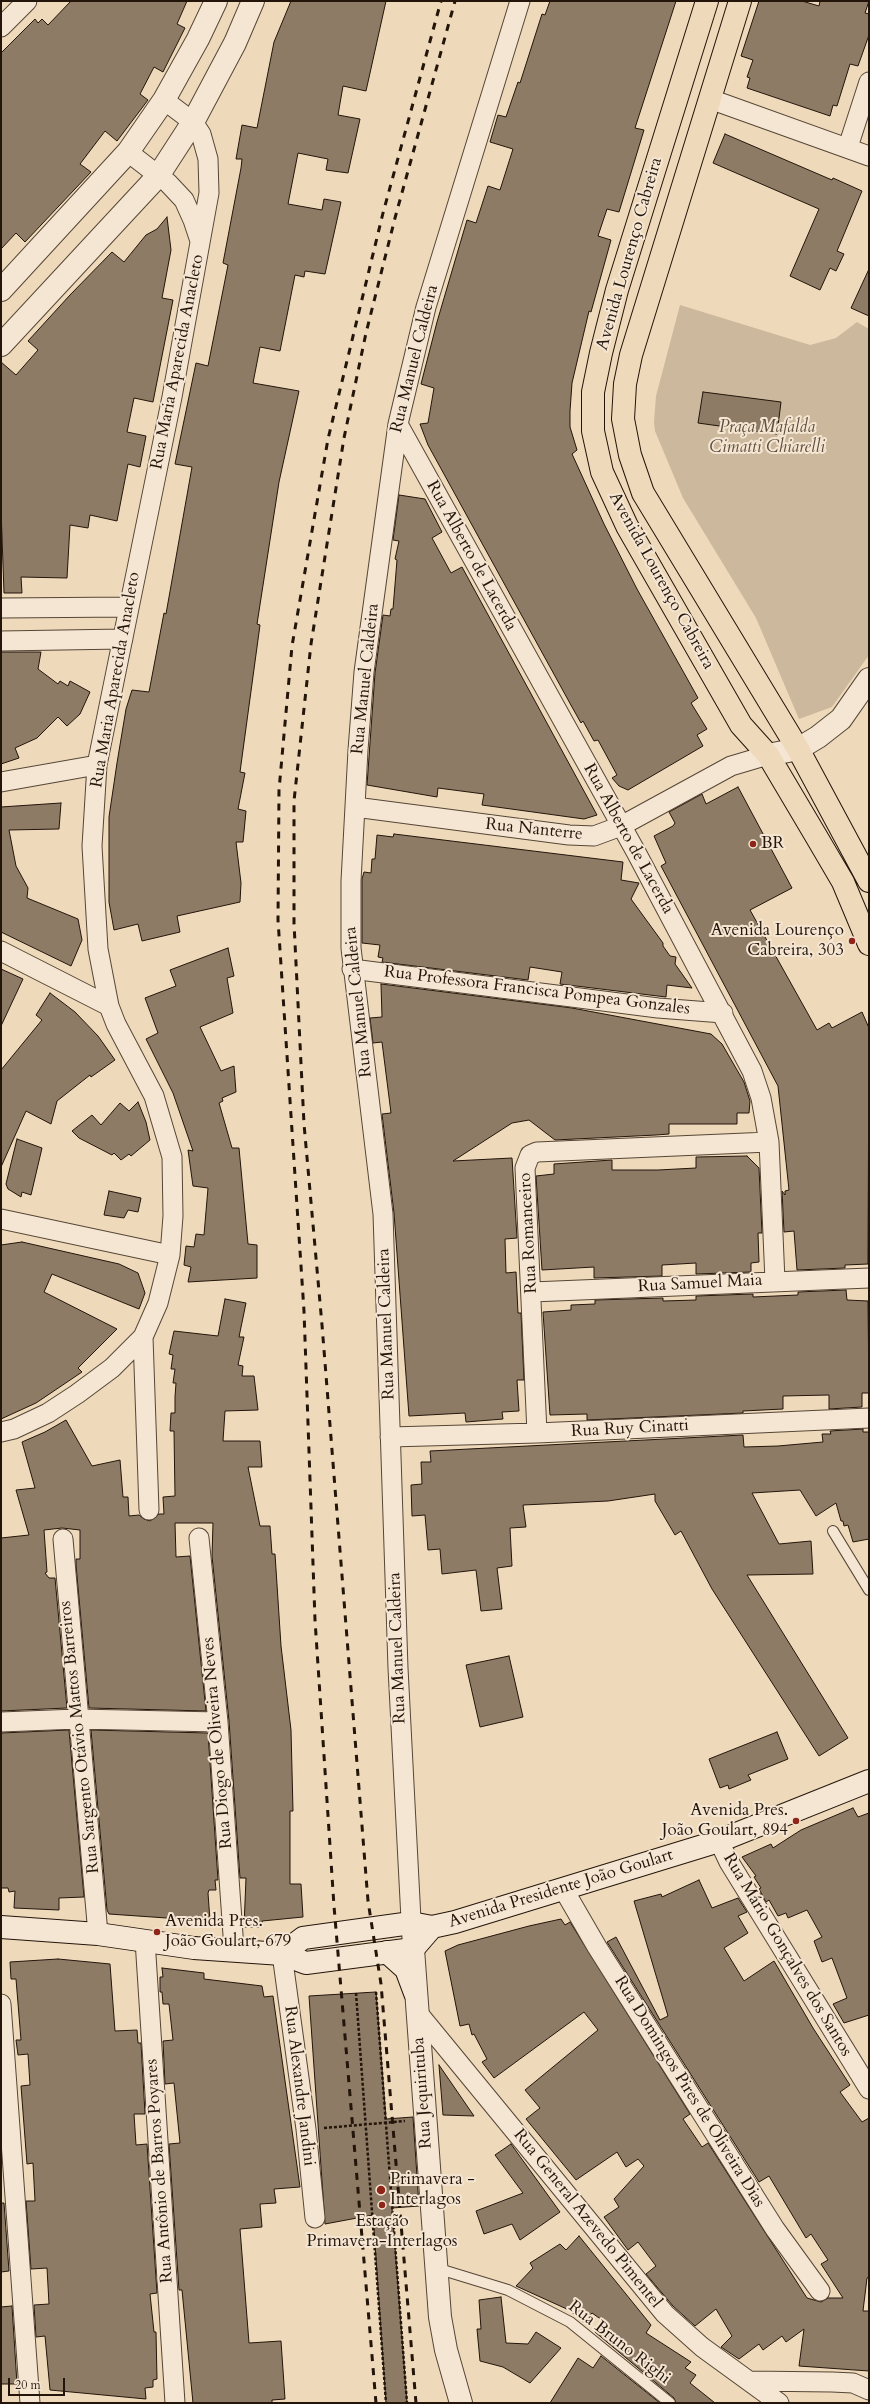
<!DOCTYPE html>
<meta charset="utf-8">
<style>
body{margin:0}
#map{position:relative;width:870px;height:2404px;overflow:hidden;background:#efd9bb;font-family:Cardo,serif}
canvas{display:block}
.frame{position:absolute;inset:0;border:2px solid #23150a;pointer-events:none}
.scale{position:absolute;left:8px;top:2378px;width:57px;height:18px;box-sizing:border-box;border:2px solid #23150a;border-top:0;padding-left:5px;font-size:12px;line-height:14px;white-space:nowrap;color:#23150a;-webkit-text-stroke:3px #f5e6d3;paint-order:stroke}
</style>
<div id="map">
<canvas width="870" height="2404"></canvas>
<div class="frame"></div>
<div class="scale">20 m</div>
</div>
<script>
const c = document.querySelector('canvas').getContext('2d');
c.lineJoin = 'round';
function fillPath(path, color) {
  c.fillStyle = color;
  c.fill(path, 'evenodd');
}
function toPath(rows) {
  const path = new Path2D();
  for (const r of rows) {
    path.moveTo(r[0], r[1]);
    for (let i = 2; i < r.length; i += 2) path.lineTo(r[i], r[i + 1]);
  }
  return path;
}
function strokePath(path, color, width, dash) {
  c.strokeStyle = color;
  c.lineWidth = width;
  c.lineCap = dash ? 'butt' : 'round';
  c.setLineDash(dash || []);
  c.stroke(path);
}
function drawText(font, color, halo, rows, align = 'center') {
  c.font = font + ' Cardo,serif';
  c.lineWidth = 4;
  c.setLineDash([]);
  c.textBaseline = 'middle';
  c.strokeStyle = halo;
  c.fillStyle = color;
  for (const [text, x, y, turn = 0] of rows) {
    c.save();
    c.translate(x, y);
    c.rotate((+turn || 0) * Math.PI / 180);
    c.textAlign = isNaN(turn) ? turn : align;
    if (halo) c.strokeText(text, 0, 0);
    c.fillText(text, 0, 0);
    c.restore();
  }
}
fillPath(toPath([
 [680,305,810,345,836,338,857,322,869,329,869,655,832,707,799,719,756,618,683,498,655,431,654,422,656,396]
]), '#ccb89d');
const building = toPath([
 [71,1,187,1,177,24,185,28,163,72,154,67,140,94,148,100,117,141,105,131,80,164,91,172,25,242,16,233,1,249,1,53,35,19,38,23,42,19,48,25,71,1],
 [291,1,386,1,366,91,343,86,338,115,360,119,348,173,326,170,328,159,298,153,288,204,322,210,324,199,341,202,325,274,305,271,304,277,295,275,280,351,260,347,253,383,299,391,279,482,257,624,260,625,240,772,245,773,238,809,246,811,243,842,236,842,241,883,240,902,177,916,180,932,142,941,138,924,114,930,109,902,109,817,117,763,126,709,132,690,149,692,164,613,166,614,192,467,175,464,196,363,208,366,228,265,223,263,241,168,242,159,236,159,242,125,257,128,274,42,291,1],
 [550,1,676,1,635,128,644,130,619,212,607,209,598,236,611,240,591,312,589,311,572,383,570,411,570,427,577,450,572,454,604,524,637,589,698,698,691,703,707,729,697,735,703,746,628,790,619,786,612,778,617,775,598,740,594,741,583,721,581,723,572,707,428,445,420,424,428,423,434,388,421,384,437,322,467,220,476,223,488,186,500,190,513,149,490,142,498,115,506,117,518,82,520,83,542,14,545,15,550,1],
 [759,1,802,1,819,6,820,1,869,1,865,13,869,14,869,35,858,66,850,64,837,106,833,105,830,116,747,88,750,78,747,77,753,60,741,56,759,1],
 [725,134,832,180,833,178,862,191,837,251,844,254,836,271,830,268,820,290,790,276,819,209,713,163,725,134],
 [167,217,171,250,162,298,173,300,153,402,134,398,127,432,146,436,140,467,128,464,117,521,90,515,88,528,70,525,67,578,21,577,22,593,4,593,1,509,1,362,16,375,38,350,28,341,70,295,112,252,124,262,146,235,157,229,167,217],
 [869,269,869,316,851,308,869,269],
 [703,392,781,402,777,434,698,423,703,392],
 [399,495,425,499,442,532,432,538,451,573,462,567,597,815,584,819,482,805,484,794,438,788,437,797,367,785,375,673,383,615,390,616,391,609,393,609,397,560,395,559,399,541,393,540,399,495],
 [1,652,41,652,38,669,58,684,60,681,68,686,70,681,90,692,80,714,67,726,58,717,37,738,15,748,19,758,1,764,1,652],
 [738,787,792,888,750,910,817,1030,829,1023,832,1028,862,1012,869,1028,868,1264,845,1265,845,1268,797,1270,794,1231,784,1232,782,1191,785,1195,785,1191,789,1190,778,1086,661,866,666,863,654,836,673,826,675,823,669,812,702,794,706,804,738,787],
 [61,803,59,829,9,830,16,866,28,888,27,898,78,919,82,940,71,966,1,932,1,807,61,803],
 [394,834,623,862,621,880,639,883,631,899,663,943,663,946,670,956,676,957,675,964,692,988,667,985,666,997,560,984,562,972,530,967,528,980,382,962,383,958,378,957,380,945,362,943,362,879,364,872,371,873,372,859,375,859,377,835,393,837,394,834],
 [228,948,234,976,227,978,233,1013,200,1027,221,1071,234,1066,236,1092,222,1098,223,1101,219,1103,232,1148,239,1148,248,1244,257,1245,257,1278,188,1282,191,1267,184,1265,186,1246,194,1247,196,1234,204,1235,208,1188,193,1186,188,1150,193,1151,173,1093,146,1039,158,1033,145,998,176,986,170,970,228,948],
 [1,969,23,979,1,1026,1,969],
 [381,984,572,1008,711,1034,722,1044,744,1082,750,1101,749,1113,737,1113,737,1124,669,1124,669,1134,656,1135,555,1140,529,1120,512,1123,453,1161,512,1158,517,1238,505,1239,506,1273,516,1272,518,1313,521,1313,524,1380,517,1380,519,1411,502,1412,503,1419,466,1422,465,1413,409,1416,394,1213,382,1114,391,1113,382,1042,373,1043,370,1018,382,1017,381,984],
 [50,993,75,1012,98,1036,115,1060,91,1077,90,1075,57,1101,51,1124,26,1111,1,1167,1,1070,42,1020,36,1015,50,993],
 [138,1102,146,1122,150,1140,131,1156,129,1154,121,1160,114,1153,112,1155,79,1138,72,1131,92,1115,101,1125,120,1103,129,1111,138,1102],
 [17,1139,42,1148,31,1195,22,1192,21,1197,8,1189,6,1184,17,1139],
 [747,1156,759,1168,762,1233,758,1233,759,1262,751,1263,751,1272,696,1274,696,1263,662,1265,662,1276,594,1278,594,1267,542,1270,536,1176,554,1174,554,1164,612,1160,612,1170,658,1170,696,1168,696,1157,747,1156],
 [109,1191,141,1198,138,1212,128,1210,124,1218,104,1215,109,1191],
 [22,1242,119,1264,138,1273,145,1293,139,1309,52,1274,44,1292,117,1329,78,1368,82,1372,36,1403,1,1419,1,1245,22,1242],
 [846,1290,847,1300,868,1301,869,1393,862,1393,862,1407,829,1409,829,1395,783,1396,783,1409,743,1411,743,1413,587,1420,587,1414,550,1415,543,1312,571,1310,571,1305,595,1304,595,1300,663,1298,663,1301,696,1300,696,1296,753,1294,753,1297,798,1295,798,1292,846,1290],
 [225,1299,246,1303,239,1337,244,1337,238,1365,243,1366,242,1376,254,1376,258,1410,225,1411,223,1441,260,1441,262,1467,248,1467,260,1526,270,1526,272,1554,275,1554,281,1646,291,1730,293,1811,290,1811,290,1884,301,1884,303,1917,262,1921,262,1927,244,1927,246,1878,240,1878,229,1721,212,1556,213,1523,175,1523,176,1557,190,1556,206,1711,89,1708,76,1565,76,1559,80,1559,80,1530,62,1528,44,1530,47,1572,45,1573,49,1578,55,1578,67,1708,1,1711,1,1538,29,1535,16,1490,35,1488,22,1442,45,1432,66,1420,92,1466,120,1460,123,1497,128,1497,129,1516,139,1515,144,1519,150,1521,159,1514,164,1514,163,1497,175,1496,174,1431,170,1431,171,1413,175,1413,175,1397,176,1383,173,1383,175,1369,171,1369,173,1355,169,1354,174,1331,218,1336,225,1299],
 [863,1429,863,1432,869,1432,869,1539,853,1542,848,1525,844,1526,843,1521,841,1521,836,1503,816,1516,800,1490,752,1493,779,1544,811,1541,813,1574,747,1575,848,1738,819,1756,712,1589,681,1531,675,1535,655,1501,655,1494,608,1501,523,1505,526,1527,510,1528,512,1566,497,1568,502,1609,481,1611,476,1570,442,1574,440,1549,428,1550,425,1515,412,1516,411,1485,422,1484,421,1462,431,1462,430,1451,743,1435,744,1447,778,1446,823,1442,822,1434,831,1434,830,1431,863,1429],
 [509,1656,523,1717,480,1727,466,1665,509,1656],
 [69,1730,84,1897,59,1898,59,1910,14,1908,15,1891,9,1892,8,1888,1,1888,1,1733,69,1730],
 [91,1730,208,1733,218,1880,215,1880,216,1890,209,1890,208,1893,210,1921,109,1914,107,1910,91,1730],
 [777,1732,788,1759,748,1775,751,1780,729,1789,728,1785,720,1788,709,1759,777,1732],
 [853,1808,858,1817,869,1813,869,2015,844,2023,833,2004,847,1998,832,1958,822,1962,814,1941,822,1937,807,1910,788,1918,786,1913,778,1916,769,1900,766,1902,759,1889,761,1888,754,1877,756,1876,742,1857,771,1844,773,1848,801,1830,853,1808],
 [699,1880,712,1908,738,1898,747,1912,738,1916,748,1933,724,1948,744,1981,774,1961,813,2028,850,2085,840,2092,862,2122,869,2118,869,2277,867,2278,863,2311,869,2311,869,2371,799,2366,804,2329,786,2342,782,2336,763,2350,759,2344,739,2359,721,2347,732,2336,716,2309,695,2326,673,2306,646,2274,656,2266,638,2242,628,2250,604,2217,619,2207,614,2199,644,2166,638,2159,626,2167,617,2152,576,2180,526,2119,540,2108,525,2090,598,2030,584,2012,494,2078,482,2062,487,2059,474,2034,472,2035,469,2024,460,2026,445,1951,458,1945,529,1926,561,1919,565,1925,570,1922,690,2114,683,2119,702,2147,708,2143,807,2298,821,2302,828,2298,843,2298,821,2264,828,2260,811,2234,806,2238,769,2176,759,2182,607,1942,616,1937,660,2020,668,2016,634,1901,661,1894,662,1897,699,1880],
 [58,1959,110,1964,115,2031,137,2030,138,2043,141,2043,145,2114,134,2114,136,2145,147,2144,157,2293,150,2294,154,2332,156,2332,157,2379,153,2380,153,2387,145,2388,146,2399,50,2390,45,2336,36,2337,34,2305,49,2304,47,2268,31,2269,26,2201,35,2201,33,2163,27,2164,21,2086,30,2085,28,2054,18,2055,16,2040,21,2040,16,1979,11,1979,10,1962,58,1959],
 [162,1968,204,1973,204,1979,262,1986,264,1997,273,1996,300,2187,274,2189,276,2203,260,2204,262,2227,240,2229,249,2343,281,2341,285,2399,272,2400,272,2403,193,2403,182,2290,179,2290,169,2144,180,2143,174,2083,165,2084,163,2041,173,2040,169,2004,163,2004,162,1992,160,1992,160,1977,163,1977,162,1968],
 [376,1992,386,2119,413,2117,419,2206,392,2208,407,2403,386,2403,373,2215,325,2224,309,1996,376,1992],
 [439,2065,474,2116,443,2115,439,2065],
 [511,2144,560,2212,520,2240,512,2224,484,2234,476,2211,523,2193,495,2155,511,2144],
 [1,2203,4,2203,9,2271,1,2272,1,2203],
 [579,2236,651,2325,646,2333,691,2362,685,2368,696,2375,690,2383,715,2403,676,2403,674,2398,595,2332,602,2320,592,2313,584,2322,569,2310,516,2286,533,2268,530,2263,560,2244,566,2250,579,2236],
 [501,2297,506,2343,528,2344,536,2332,561,2348,530,2383,503,2367,480,2361,477,2329,481,2329,479,2300,501,2297],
 [12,2306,17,2384,1,2384,1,2307,12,2306],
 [601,2356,660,2403,550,2403,578,2358,593,2368,601,2356]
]);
fillPath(building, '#8d7b66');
strokePath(building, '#23150a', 1);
const service = toPath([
 [833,1531,869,1590],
 [436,2268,508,2290,570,2322,670,2403]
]);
const minor = toPath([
 [1,27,27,1],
 [710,99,869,156],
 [848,147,869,82],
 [128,152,168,183,184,200,193,220,200,241],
 [398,424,636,852,752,1071,761,1098,769,1142,775,1281],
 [1,608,129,607],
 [1,641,123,639],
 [1,782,97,765],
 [355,807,569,835,594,836,621,826,731,766,768,755],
 [1,951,109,1006],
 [352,969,658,1008,723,1013],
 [1,1219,170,1255],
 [532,1292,869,1278],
 [1,1432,14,1429,48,1413,77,1394,112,1368,143,1337],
 [537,1433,525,1168,530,1155,537,1152,769,1142],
 [390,1437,537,1433,869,1418],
 [149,1510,143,1337,158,1303,170,1255,173,1216,172,1157,154,1096,116,1024,109,1006,98,949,92,846,97,765,172,397,209,193,208,159,201,134,193,122,164,100],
 [199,1538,218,1722,234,1949],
 [63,1539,98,1934],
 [1,1722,77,1719,218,1722],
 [719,1841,729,1862,869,2089],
 [564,1890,597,1947,775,2229,820,2291],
 [412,1939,398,1668,383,1214,351,948,351,881,358,750,364,672,398,424,426,307,520,1],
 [145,1940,175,2403],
 [282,1954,306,2129,315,2218],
 [1,2004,30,2403],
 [417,2012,665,2314,702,2347,779,2403],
 [749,2381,832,2382,853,2383,869,2390]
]);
const tertiary = toPath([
 [1,290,128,152,164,100,198,39,216,1],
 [1,345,158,176,193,122,235,43,253,1],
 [768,755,798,749,818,737,841,719,869,679],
 [413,1949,440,2317,446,2350,461,2403]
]);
const secondary = toPath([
 [1,1927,98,1934,194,1948,282,1954,306,1963,413,1949,432,1927],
 [387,1952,406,1969,415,1993],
 [282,1954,303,1938,411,1923,432,1927,455,1922,719,1841,869,1781]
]);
const primary = toPath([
 [707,1,617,290,601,353,593,392,593,431,602,472,627,526,741,725,768,755,816,836,843,882,869,944],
 [740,1,631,355,625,384,623,419,630,455,643,493,798,749,869,881]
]);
strokePath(service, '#564636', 12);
strokePath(minor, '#564636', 21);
strokePath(tertiary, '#564636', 24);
strokePath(secondary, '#23150a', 24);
strokePath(primary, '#23150a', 24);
strokePath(toPath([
 [376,1992,407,2403],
 [356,1993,386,2403],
 [324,2128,405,2121]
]), '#23150a', 2.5, [3, 2]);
strokePath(service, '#f5e6d3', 10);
strokePath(minor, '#f5e6d3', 19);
strokePath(tertiary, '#f5e6d3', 22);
strokePath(secondary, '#f5e6d3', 22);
strokePath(primary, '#efd9bb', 22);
strokePath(toPath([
 [376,2403,334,1906,315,1620,304,1311,278,920,279,790,292,646,328,439,383,213,441,1],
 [416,2403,381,1984,368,1901,322,1325,304,1124,294,923,294,801,311,644,344,438,366,333,395,218,455,1]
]), '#23150a', 3, [7, 7]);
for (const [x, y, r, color] of [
 [753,844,4,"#8f2418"],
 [852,941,4,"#8f2418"],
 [796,1821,4,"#8f2418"],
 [157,1932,4,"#8f2418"],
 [381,2190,5,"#8f2418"],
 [382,2205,4,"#8f2418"]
]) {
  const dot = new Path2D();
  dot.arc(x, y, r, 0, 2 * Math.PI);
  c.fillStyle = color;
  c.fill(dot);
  strokePath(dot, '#f5e6d3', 1.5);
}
drawText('17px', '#23150a', '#f5e6d3', [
 ["Avenida Lourenço Cabreira",630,254,-74],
 ["Rua Manuel Caldeira",415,359,-76],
 ["Rua Maria Aparecida Anacleto",178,362,-79],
 ["Rua Alberto de Lacerda",471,556,61],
 ["Avenida Lourenço Cabreira",661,581,61],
 ["Rua Manuel Caldeira",366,679,-84],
 ["Rua Maria Aparecida Anacleto",116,680,-80],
 ["Rua Nanterre",534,830,6],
 ["Rua Alberto de Lacerda",628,839,61],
 ["Rua Professora Francisca Pompea Gonzales",537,991,7],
 ["Rua Manuel Caldeira",359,1002,-96],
 ["Rua Romanceiro",529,1233,-93],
 ["Rua Samuel Maia",700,1284,-3],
 ["Rua Manuel Caldeira",387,1324,-92],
 ["Rua Ruy Cinatti",630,1429,-3],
 ["Rua Manuel Caldeira",398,1648,-92],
 ["Rua Sargento Otávio Mattos Barreiros",80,1737,-96],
 ["Rua Diogo de Oliveira Neves",218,1743,-95],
 ["Avenida Presidente João Goulart",561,1889,-17],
 ["Rua Mário Gonçalves dos Santos",787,1955,59],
 ["Rua Alexandre Jandini",299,2086,83],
 ["Rua Domingos Pires de Oliveira Dias",689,2092,58],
 ["Rua Jequirituba",423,2093,-94],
 ["Rua Antônio de Barros Poyares",160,2171,-94],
 ["Rua General Azevedo Pimentel",587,2219,51],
 ["Rua Bruno Righi",619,2343,38]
]);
drawText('italic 17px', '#5e4e3d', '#f5e6d3', [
 ["Praça Mafalda",767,428],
 ["Cimatti Chiarelli",767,448]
]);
drawText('17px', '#23150a', '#f5e6d3', [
 ["BR",761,844],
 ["Avenida Lourenço",844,931,"right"],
 ["Cabreira, 303",844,951,"right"],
 ["Avenida Pres.",788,1811,"right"],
 ["João Goulart, 894",788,1831,"right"],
 ["Avenida Pres.",165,1922],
 ["João Goulart, 679",165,1942],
 ["Primavera -",390,2180],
 ["Interlagos",390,2200],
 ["Estação",382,2222,"center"],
 ["Primavera-Interlagos",382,2242,"center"]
], 'left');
</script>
